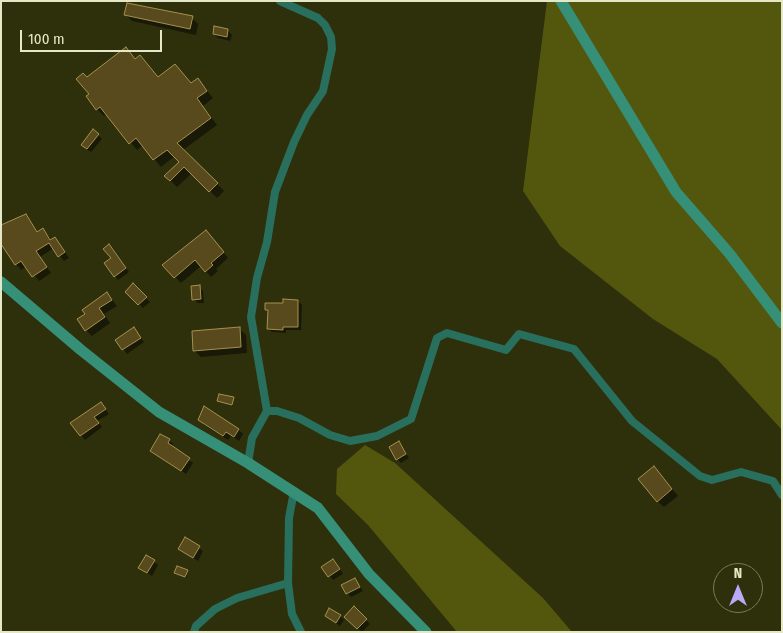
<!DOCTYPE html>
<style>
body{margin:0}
#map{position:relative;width:783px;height:633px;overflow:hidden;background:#2e300c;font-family:"Fira Sans Condensed",sans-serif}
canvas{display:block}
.frame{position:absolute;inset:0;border:2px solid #e4e8c6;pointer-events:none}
.north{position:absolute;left:713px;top:563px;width:50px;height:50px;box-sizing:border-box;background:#2e300c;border:1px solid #777a56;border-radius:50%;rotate:0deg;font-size:14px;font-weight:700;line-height:20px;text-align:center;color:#e4e8c6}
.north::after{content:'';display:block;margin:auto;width:18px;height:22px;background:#b9aaf7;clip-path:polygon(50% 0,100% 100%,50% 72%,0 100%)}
.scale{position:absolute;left:20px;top:30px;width:142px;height:22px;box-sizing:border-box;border:2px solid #e4e8c6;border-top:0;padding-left:6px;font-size:15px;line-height:18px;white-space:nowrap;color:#e4e8c6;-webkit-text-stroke:4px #2e300c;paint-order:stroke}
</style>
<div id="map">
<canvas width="783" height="633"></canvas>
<div class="frame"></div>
<div class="north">N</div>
<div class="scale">100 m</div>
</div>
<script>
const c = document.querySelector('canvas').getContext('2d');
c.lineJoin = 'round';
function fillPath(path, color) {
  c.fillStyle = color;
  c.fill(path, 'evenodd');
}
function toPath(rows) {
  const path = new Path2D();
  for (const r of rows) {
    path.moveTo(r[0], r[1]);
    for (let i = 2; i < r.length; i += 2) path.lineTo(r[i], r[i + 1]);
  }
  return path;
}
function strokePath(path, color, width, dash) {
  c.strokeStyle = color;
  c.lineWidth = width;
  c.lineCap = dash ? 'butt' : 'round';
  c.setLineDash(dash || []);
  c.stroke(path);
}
fillPath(toPath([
 [547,1,782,1,782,430,717,359,653,319,560,246,523,191],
 [365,445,395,463,543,598,572,632,457,632,368,525,336,494,337,469]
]), '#53570d');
fillPath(toPath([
 [126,15,192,18,198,24,196,35,132,21],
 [228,31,232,35,230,41,218,38,214,34],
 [140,56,159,78,192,85,198,80,213,98,203,106,217,125,183,150,224,191,217,198,192,173,177,187,166,176,181,162,175,156,161,167,143,145,137,150,107,114,104,116,97,109,87,79],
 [94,131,102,139,91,152,86,149],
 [26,215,38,233,43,230,52,240,55,238,69,258,64,261,54,248,40,257,51,273,39,281,27,266,21,270,16,264,1,241],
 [212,238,228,258,216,269,218,271,211,277,201,266,181,283,164,265],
 [112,249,129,272,118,280,115,276],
 [133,285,150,302,143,308,127,292],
 [199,287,203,291,204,303,198,303,194,299],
 [107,293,117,306,104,314,110,323,92,336,86,330,86,314],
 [298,301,302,305,301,330,286,330,286,333,272,332,268,329,269,312,266,310],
 [239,329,246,335,247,353,201,357,195,351],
 [137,333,144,342,127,354,117,340],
 [233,398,233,406,219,401],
 [101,403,109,414,97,421,102,427,85,440,72,424],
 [205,408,239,430,243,434,239,441,231,436,228,440,204,425,200,420],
 [169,440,173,444,171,447,193,463,186,474,151,450],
 [399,443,409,458,401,463,397,459],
 [660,474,678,496,664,507,657,501],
 [185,539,203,551,198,561,180,549],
 [147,557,158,565,152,576,140,568],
 [337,564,343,574,333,580,323,567],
 [187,571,187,578,176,573],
 [355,580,363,591,351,597,347,593],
 [354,608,370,624,362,632,346,617],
 [326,616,340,616,344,620,340,626]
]), '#0007');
const building = toPath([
 [127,3,193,16,190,29,124,15,127,3],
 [214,26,228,29,227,37,213,34,214,26],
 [126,47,135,59,140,55,158,77,175,64,191,83,198,78,207,91,197,98,211,118,177,143,218,183,209,192,184,167,170,181,164,176,179,162,167,150,153,160,136,138,129,144,100,107,96,110,86,96,89,94,76,79,83,73,87,77,126,47],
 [93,129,99,134,87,149,81,145,93,129],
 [26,214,37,232,43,228,50,240,55,237,65,252,58,257,49,243,36,251,47,267,32,277,21,261,15,265,1,244,1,225,26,214],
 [206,230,224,252,211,263,213,265,205,272,195,260,174,278,162,265,206,230],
 [109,244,126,268,114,277,104,263,111,258,103,249,109,244],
 [133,283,147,297,138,305,125,292,133,283],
 [200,285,201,299,192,300,191,286,200,285],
 [107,292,112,300,99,308,105,317,85,331,77,319,85,314,82,310,107,292],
 [283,299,298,300,298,327,283,327,283,330,267,329,268,310,265,310,265,303,283,303,283,299],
 [134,327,141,338,122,350,115,340,134,327],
 [240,327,241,347,193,351,192,331,240,327],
 [219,394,234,397,232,405,217,401,219,394],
 [101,402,106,409,94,417,99,423,80,436,70,423,101,402],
 [204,406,239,429,234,437,226,432,223,436,198,420,204,406],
 [160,434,170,439,168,443,190,458,181,471,150,451,160,434],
 [399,441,406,454,396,460,389,447,399,441],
 [654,466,672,489,657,502,638,479,654,466],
 [185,537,200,546,193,558,178,549,185,537],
 [146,555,155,560,147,573,138,568,146,555],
 [333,559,340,569,328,577,321,567,333,559],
 [177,566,188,570,185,577,174,573,177,566],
 [355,578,360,587,346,594,341,585,355,578],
 [354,606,367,619,357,629,344,617,354,606],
 [329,608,341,615,336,623,325,616,329,608]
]);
fillPath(building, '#584a1c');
strokePath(building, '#a5914d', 1);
strokePath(toPath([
 [267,411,277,411,299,418,330,435,350,441,377,436,411,419,437,338,447,333,506,350,519,334,574,349,632,421,700,476,712,480,741,472,773,481,782,495],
 [248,463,252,438,267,411,251,317,257,278,267,242,275,192,294,142,307,115,323,91,332,49,331,37,325,25,318,18,280,1],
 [294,491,289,518,288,583,292,614,301,632],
 [194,632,196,626,215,609,237,598,288,583]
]), '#296f5d', 8);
strokePath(toPath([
 [561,1,676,192,729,253,782,323],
 [1,282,81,350,159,412,248,463,318,508,369,574,426,632]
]), '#369078', 11);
</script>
